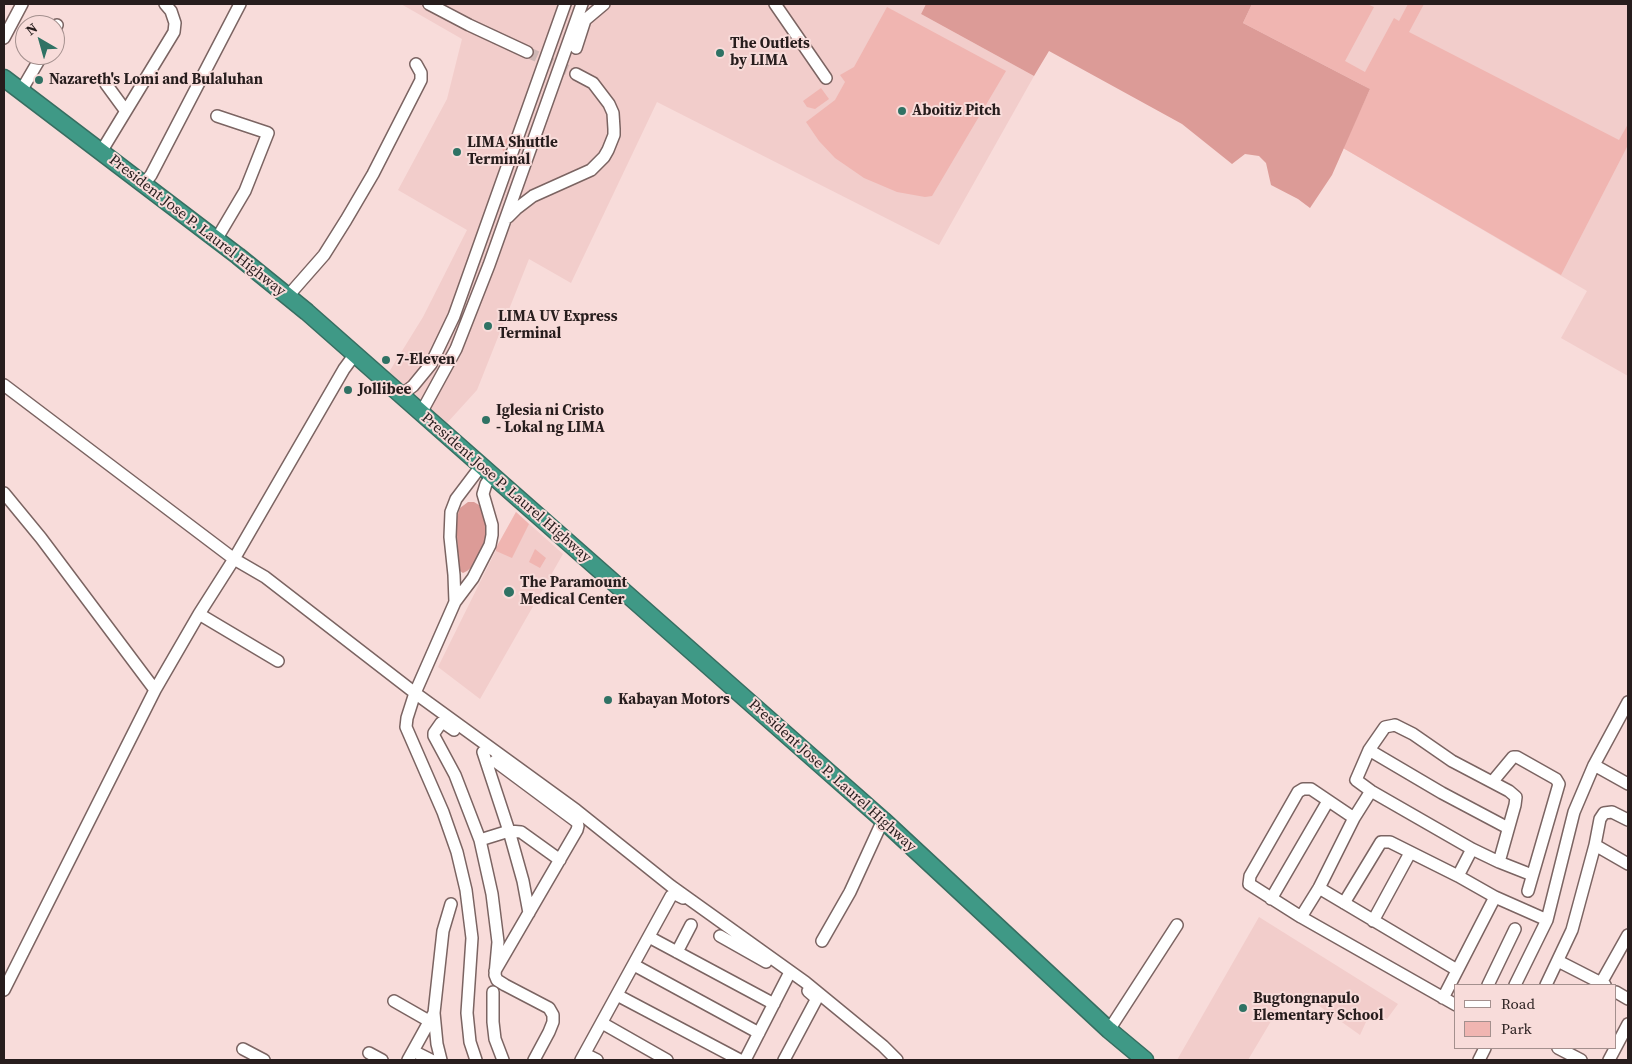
<!DOCTYPE html>
<style>
body{margin:0}
#map{position:relative;width:1632px;height:1064px;overflow:hidden;background:#f8dcda;font-family:"Source Serif 4",serif}
canvas{display:block}
.frame{position:absolute;inset:0;border:5px solid #271d1d;pointer-events:none}
.legend{position:absolute;left:1454px;top:984px;width:162px;height:65px;box-sizing:border-box;background:#f8dcda;border:1px solid #a4908e;margin:0;padding:6px 9px;list-style:none;font-size:15px;color:#271d1d}
.legend li{display:flex;align-items:center;gap:10px;height:25px}
.legend b{width:25px;border:1px solid #a4908e}
.north{position:absolute;left:15px;top:15px;width:50px;height:50px;box-sizing:border-box;background:#f8dcda;border:1px solid #a4908e;border-radius:50%;rotate:322deg;font-size:14px;font-weight:700;line-height:20px;text-align:center;color:#271d1d}
.north::after{content:'';display:block;margin:auto;width:18px;height:22px;background:#2f7264;clip-path:polygon(50% 0,100% 100%,50% 72%,0 100%)}
</style>
<div id="map">
<canvas width="1632" height="1064"></canvas>
<div class="frame"></div>
<ul class="legend">
<li><b style="height:6px;background:#fff"></b>Road</li>
<li><b style="height:14px;background:#f0b5b1"></b>Park</li>
</ul>
<div class="north">N</div>
</div>
<script>
const c = document.querySelector('canvas').getContext('2d');
c.lineJoin = 'round';
function fillPath(path, color) {
  c.fillStyle = color;
  c.fill(path, 'evenodd');
}
function toPath(rows) {
  const path = new Path2D();
  for (const r of rows) {
    path.moveTo(r[0], r[1]);
    for (let i = 2; i < r.length; i += 2) path.lineTo(r[i], r[i + 1]);
  }
  return path;
}
function strokePath(path, color, width, dash) {
  c.strokeStyle = color;
  c.lineWidth = width;
  c.lineCap = dash ? 'butt' : 'round';
  c.setLineDash(dash || []);
  c.stroke(path);
}
function drawText(font, color, halo, rows, align = 'center') {
  c.font = font + ' "Source Serif 4",serif';
  c.lineWidth = 4;
  c.setLineDash([]);
  c.textBaseline = 'middle';
  c.strokeStyle = halo;
  c.fillStyle = color;
  for (const [text, x, y, turn = 0] of rows) {
    c.save();
    c.translate(x, y);
    c.rotate((+turn || 0) * Math.PI / 180);
    c.textAlign = isNaN(turn) ? turn : align;
    if (halo) c.strokeText(text, 0, 0);
    c.fillText(text, 0, 0);
    c.restore();
  }
}
fillPath(toPath([
 [401,4,926,4,921,14,1034,76,939,245,657,102,571,283,529,259,477,390,447,423,389,372,423,317,467,230,398,190,447,99,462,39],
 [1252,4,1628,4,1628,376,1561,338,1587,291,1343,148,1370,90],
 [516,512,563,554,480,699,438,667,496,550,496,548],
 [1259,917,1398,1004,1387,1019,1371,1011,1360,1035,1301,993,1283,1001,1248,1060,1177,1060]
]), '#f2cdcb');
fillPath(toPath([
 [1252,4,1367,4,1374,7,1345,61,1365,72,1394,18,1399,21,1408,4,1424,4,1409,32,1619,140,1628,124,1628,145,1561,275,1343,148,1370,89,1243,23],
 [887,7,1006,71,932,196,925,197,897,192,864,178,835,158,819,141,806,122,835,100,845,82,840,75,854,67],
 [821,88,829,99,815,109,807,107,803,101],
 [511,134,513,134,505,158,501,144],
 [516,512,529,524,512,558,496,551,496,548],
 [535,549,546,558,540,568,529,562]
]), '#f0b5b1');
fillPath(toPath([
 [926,4,1252,4,1243,23,1370,89,1332,175,1310,208,1298,199,1271,185,1266,163,1259,156,1245,154,1232,164,1182,124,1049,51,1034,76,921,14],
 [468,502,474,502,479,505,487,525,486,541,480,555,473,566,467,571,463,573,460,571,459,568,456,520,460,508]
]), '#dc9b97');
strokePath(toPath([
 [527,52,576,74]
]), '#ceb6b4', 11, [11, 5.5]);
const minor = toPath([
 [429,4,469,25,527,52],
 [775,4,826,78],
 [55,30,57,25],
 [4,38,22,4],
 [576,48,585,20,604,4],
 [106,84,125,110],
 [21,91,42,55],
 [101,152,174,32,175,23,171,11,165,4],
 [144,184,151,175,240,4],
 [508,217,516,209,533,196,591,170,604,157,608,150,614,135,614,129,613,113,609,104,593,83,576,74],
 [216,240,245,191,268,133,217,116],
 [288,296,324,255,346,220,373,174,421,80,421,73,416,64],
 [4,385,234,559,265,577,415,693,576,810,671,886,805,982,883,1046,897,1060],
 [401,395,413,386,431,364,454,316,565,4],
 [421,413,456,349,489,265,582,4],
 [4,493,41,538,155,690],
 [455,602,454,575,450,537,451,512,456,499,481,466],
 [199,614,278,661],
 [1395,725,1413,734,1452,761,1509,791,1516,797,1515,805,1499,862,1472,849,1371,791,1356,780,1369,750,1385,727,1395,725],
 [454,730,444,723,441,723,434,733,434,736,455,775,480,840,492,894,498,942,495,975,497,980,505,985,549,1008,553,1015,553,1022,549,1032,534,1060],
 [1369,750,1442,793,1508,828],
 [483,752,509,831,523,881,529,913],
 [495,761,577,822,578,826,577,830,495,971],
 [1594,765,1628,784],
 [1493,781,1513,757,1517,757,1556,779,1559,784,1528,891],
 [1354,818,1311,789,1303,789,1298,792,1250,876,1249,884,1301,917,1456,1005],
 [480,840,509,831,521,832,560,860],
 [1595,845,1628,864],
 [1499,862,1532,875],
 [1458,876,1472,849],
 [1319,888,1457,970],
 [1271,899,1328,801],
 [1344,903,1381,842,1390,842,1458,876,1495,897,1547,920],
 [1301,917,1319,888,1354,818,1371,791],
 [1373,921,1410,853],
 [720,936,766,962],
 [649,937,774,1004],
 [822,941,850,892,883,820],
 [677,952,691,925],
 [1558,961,1605,985],
 [634,965,759,1033],
 [1601,983,1628,935],
 [1488,985,1515,929],
 [1515,985,1547,920,1574,812,1594,765,1628,702],
 [1546,985,1572,930,1595,845,1600,819,1604,813,1612,812,1628,820],
 [4,990,155,690,199,614,234,559,344,369,355,354],
 [493,992,493,1022,495,1039,503,1060],
 [1616,992,1628,999],
 [617,995,740,1060],
 [1443,998,1495,897],
 [394,1001,429,1021],
 [602,1023,667,1060],
 [1109,1030,1177,925],
 [1558,1048,1581,1060],
 [243,1049,264,1060],
 [413,1051,431,1060],
 [369,1053,382,1060],
 [585,1054,597,1060],
 [408,1060,434,1013],
 [441,1060,437,1044,434,1013,443,931,451,904],
 [476,1060,470,1042,467,1013,472,938,466,890,457,852,443,812,406,727,407,718,415,693,455,602,473,578,490,545,492,535,492,525,483,494,486,484,492,475],
 [581,1060,671,896,675,894,683,898],
 [745,1060,788,976],
 [784,1060,816,1000,816,998,808,991],
 [1479,1060,1485,1048],
 [1609,1060,1628,1024]
]);
const highway = toPath([
 [4,78,238,256,307,312,883,820,1109,1030,1145,1060]
]);
strokePath(minor, '#7b6462', 14);
strokePath(highway, '#376e61', 19);
strokePath(minor, '#fff', 11);
strokePath(highway, '#3f9986', 16);
for (const [x, y, r, color] of [
 [720,53,5,"#2f7264"],
 [39,80,5,"#2f7264"],
 [902,111,5,"#2f7264"],
 [457,152,5,"#2f7264"],
 [488,326,5,"#2f7264"],
 [386,360,5,"#2f7264"],
 [348,390,5,"#2f7264"],
 [486,420,5,"#2f7264"],
 [509,592,6,"#2f7264"],
 [608,700,5,"#2f7264"],
 [1243,1008,5,"#2f7264"]
]) {
  const dot = new Path2D();
  dot.arc(x, y, r, 0, 2 * Math.PI);
  c.fillStyle = color;
  c.fill(dot);
  strokePath(dot, '#f8dcda', 2);
}
drawText('bold 15px', '#271d1d', '#f8dcda', [
 ["The Outlets",730,44],
 ["by LIMA",730,61],
 ["Nazareth's Lomi and Bulaluhan",49,80],
 ["Aboitiz Pitch",912,111],
 ["LIMA Shuttle",467,143],
 ["Terminal",467,160],
 ["LIMA UV Express",498,317],
 ["Terminal",498,334],
 ["7-Eleven",396,360],
 ["Jollibee",358,390],
 ["Iglesia ni Cristo",496,411],
 ["- Lokal ng LIMA",496,428],
 ["The Paramount",520,583],
 ["Medical Center",520,600],
 ["Kabayan Motors",618,700],
 ["Bugtongnapulo",1253,999],
 ["Elementary School",1253,1016]
], 'left');
drawText('15px', '#271d1d', '#f8dcda', [
 ["President Jose P. Laurel Highway",197,226,38],
 ["President Jose P. Laurel Highway",506,488,41],
 ["President Jose P. Laurel Highway",832,776,42]
]);
</script>
